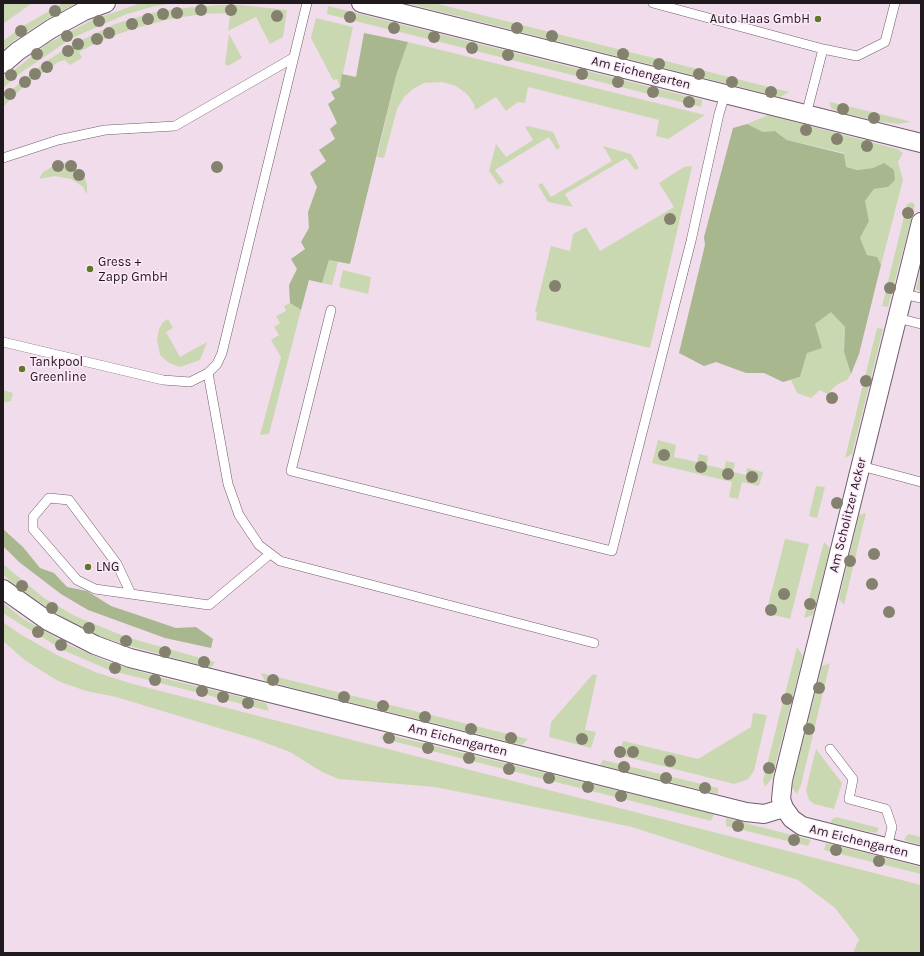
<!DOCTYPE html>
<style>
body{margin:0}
#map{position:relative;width:924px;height:956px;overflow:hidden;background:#f1dcec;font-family:Karla,sans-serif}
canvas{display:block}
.frame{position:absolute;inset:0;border:4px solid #20191e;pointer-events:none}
</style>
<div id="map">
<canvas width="924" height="956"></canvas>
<div class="frame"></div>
</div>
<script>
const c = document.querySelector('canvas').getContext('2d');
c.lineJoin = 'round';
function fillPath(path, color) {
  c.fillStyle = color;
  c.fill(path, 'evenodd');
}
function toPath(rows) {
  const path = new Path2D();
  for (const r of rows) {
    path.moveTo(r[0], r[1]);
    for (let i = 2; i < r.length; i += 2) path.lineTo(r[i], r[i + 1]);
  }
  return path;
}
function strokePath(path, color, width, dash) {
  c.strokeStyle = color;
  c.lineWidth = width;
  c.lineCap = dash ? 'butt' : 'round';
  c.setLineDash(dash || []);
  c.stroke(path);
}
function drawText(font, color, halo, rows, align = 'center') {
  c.font = font + ' Karla,sans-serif';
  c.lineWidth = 3;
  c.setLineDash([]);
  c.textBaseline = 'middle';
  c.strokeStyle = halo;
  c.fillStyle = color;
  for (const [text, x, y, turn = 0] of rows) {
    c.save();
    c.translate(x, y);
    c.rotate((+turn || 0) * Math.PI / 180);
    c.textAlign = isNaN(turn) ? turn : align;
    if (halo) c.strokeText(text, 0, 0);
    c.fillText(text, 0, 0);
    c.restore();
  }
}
fillPath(toPath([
 [3,3,32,3,3,24],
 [63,3,77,3,47,19,13,41,3,50,3,41,23,26],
 [141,3,176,3,155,6,127,14,72,38,22,72,3,88,3,79,47,44,92,20],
 [406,3,434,3,789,92,780,97],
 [218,5,241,5,287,10,283,37,270,44,256,17,228,31,230,15,228,13,202,14,170,19,133,29,102,40,79,52,82,58,70,65,65,60,58,62,22,88,3,107,3,97,45,62,70,46,92,35,115,24,151,13,174,9],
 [328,6,702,100,701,107,327,14],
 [316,18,353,27,340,87,337,79,333,80,311,38],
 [229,34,242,58,228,66,225,64],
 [408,42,482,60,705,115,668,139,656,136,659,120,528,87,525,103,518,102,506,111,496,97,475,110,474,104,467,94,456,86,442,82,424,83,413,89,404,97,397,109,384,158,377,157,396,76],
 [830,102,901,119,911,122,898,124,882,122,840,112,831,108],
 [768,115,897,149,903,153,898,162,903,180,881,265,877,257,867,255,860,238,869,221,865,201,874,189,888,187,884,163,873,168,857,170,845,167,844,153,787,140,775,131,763,132,747,124],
 [528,126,553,132,560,147,557,150,549,137,495,170,504,182,499,185,489,171,496,144,506,157,533,140,525,127],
 [603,146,631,154,639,168,635,170,626,158,565,194,573,207,548,202,538,185,542,183,551,197,612,161],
 [65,163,76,167,84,176,87,185,87,195,83,187,71,179,55,176,39,179,43,172,55,165],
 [690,166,692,167,650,348,536,320,537,313,535,312,551,246,570,251,573,234,586,227,600,251,674,207,659,183,684,167],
 [912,202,915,205,888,307,882,306,907,204],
 [329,260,338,262,332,285,322,283],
 [921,268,921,292,916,289],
 [343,270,371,277,368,294,339,287],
 [290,303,301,310,269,434,260,435,281,357,271,340,279,335,274,327,280,323,276,316,286,311,284,306],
 [831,311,845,327,844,352,851,374,847,380,838,384,827,394,820,390,811,398,797,393,791,380,800,377,815,324],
 [168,319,173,328,166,332,180,357,207,342,200,360,180,367,169,363,160,355,157,339,159,329,163,322],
 [877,328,883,329,852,454,845,458],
 [3,390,13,393,11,401,3,403],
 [658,440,676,445,674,457,697,462,699,454,708,456,707,465,724,469,726,461,735,463,733,472,746,475,747,468,763,472,759,486,742,482,738,499,729,497,732,482,652,463],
 [816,486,825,487,817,518,809,516],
 [866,513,844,605,839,599,859,515],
 [785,539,809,544,790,619,766,613],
 [824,542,830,548,813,615,804,618],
 [3,564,44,598,75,616,126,637,215,662,211,668,126,645,96,635,68,621,14,585,3,574],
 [3,603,22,618,67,644,109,662,158,677,266,703,269,711,109,670,65,651,20,624,3,613],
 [3,622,20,634,57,655,95,672,133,684,921,885,921,953,853,953,859,939,835,908,798,880,731,859,632,827,565,813,435,787,339,779,322,772,290,752,255,739,116,697,86,691,58,681,26,661,3,641],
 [797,647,803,656,772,778,765,787,763,780],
 [830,663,801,785,797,794,792,788,795,773,822,666],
 [261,673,528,739,522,745,265,681],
 [593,674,597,675,585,730,596,732,591,748,549,737,551,722],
 [753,713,767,715,754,771,748,779,743,781,734,784,619,755,623,741,698,759,751,727],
 [385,734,714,814,711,821,380,738],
 [816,749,842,783,834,809,814,804,809,800,806,790],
 [603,760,718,788,718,794,600,765],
 [836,817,879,828,876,833,831,823,831,820],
 [726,818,811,840,808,846,726,826],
 [908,834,921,837,921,845,904,840],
 [826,843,921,867,921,874,824,850]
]), '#cad8b1');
fillPath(toPath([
 [364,33,408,42,396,76,350,264,329,260,322,283,309,280,301,310,290,303,289,285,297,269,291,259,305,249,301,242,309,228,308,212,317,187,310,173,326,161,319,150,335,139,330,129,337,123,328,104,335,99,331,92,340,87,342,74,356,77],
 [747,124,763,132,775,131,787,140,844,154,846,167,857,170,873,168,884,163,894,170,895,180,888,187,874,189,865,201,869,221,860,238,867,255,877,257,881,265,859,354,851,374,844,352,845,327,831,312,815,324,822,348,807,353,800,377,783,382,764,373,746,373,716,362,704,366,679,353,705,245,704,237,733,128],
 [3,529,23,547,40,568,54,573,67,587,87,591,111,606,176,628,196,627,213,639,211,648,165,638,88,610,61,594,19,562,3,546]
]), '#a8b78d');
const service = toPath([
 [653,3,823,49,857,56,885,42,895,3],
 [806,115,823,49],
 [3,158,58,140,105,130,175,126,293,58],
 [903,294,921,298],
 [331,310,291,471,612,551,691,241,719,114,725,94],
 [897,318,921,324],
 [3,342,163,380,190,382,208,373,217,364,222,353,307,3],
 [208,373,228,484,239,515,259,545,280,561,594,643],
 [861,466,921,482],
 [131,594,117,564,69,500,49,498,33,517,33,529,77,580,95,589,209,605,270,554],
 [830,749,853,779,849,799,886,809,892,827,887,848]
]);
const minor = toPath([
 [361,3,921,143],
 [3,64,18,51,51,29,84,11,106,3],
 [921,222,783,780,781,799,784,808,792,819,802,826,921,856],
 [3,589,48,621,95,645,130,658,746,812,764,814,784,808]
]);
strokePath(service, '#715e6d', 10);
strokePath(minor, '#715e6d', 20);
strokePath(service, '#fff', 9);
strokePath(minor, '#fff', 18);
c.fillStyle = '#84826e';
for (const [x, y] of [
 [201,10],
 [231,10],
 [55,11],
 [177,13],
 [163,14],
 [277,16],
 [350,17],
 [148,19],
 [99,21],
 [132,24],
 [394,28],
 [517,28],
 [21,31],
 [109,33],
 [67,36],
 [552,36],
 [434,37],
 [97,39],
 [78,44],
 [472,48],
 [68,51],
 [37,54],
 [623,54],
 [508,55],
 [659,64],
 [47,67],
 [35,74],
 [582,74],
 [699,74],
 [11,75],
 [25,82],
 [618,82],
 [732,82],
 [653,92],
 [771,92],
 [10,94],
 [689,102],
 [843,109],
 [874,118],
 [806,130],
 [837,139],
 [867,146],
 [58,166],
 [71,166],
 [217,167],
 [79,175],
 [908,213],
 [670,219],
 [555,286],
 [890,288],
 [866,381],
 [832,398],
 [664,455],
 [701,467],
 [728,474],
 [752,477],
 [837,503],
 [874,554],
 [850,561],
 [872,584],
 [22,586],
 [784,594],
 [810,604],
 [52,608],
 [771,610],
 [889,612],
 [89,628],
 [38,632],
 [126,641],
 [61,645],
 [165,652],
 [204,662],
 [115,668],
 [155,680],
 [273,680],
 [819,688],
 [202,691],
 [223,697],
 [344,697],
 [787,699],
 [248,703],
 [383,706],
 [425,717],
 [471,729],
 [809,729],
 [389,738],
 [511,738],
 [582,739],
 [428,748],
 [620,752],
 [633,752],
 [469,758],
 [670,761],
 [624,767],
 [769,768],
 [509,769],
 [549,778],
 [666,778],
 [588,787],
 [705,788],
 [621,796],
 [738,826],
 [794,840],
 [836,850],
 [879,861]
]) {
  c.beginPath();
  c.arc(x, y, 6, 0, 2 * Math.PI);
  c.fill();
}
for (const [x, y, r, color] of [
 [818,19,4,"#607728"],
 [90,269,4,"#607728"],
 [22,369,4,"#607728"],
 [88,567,4,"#607728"]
]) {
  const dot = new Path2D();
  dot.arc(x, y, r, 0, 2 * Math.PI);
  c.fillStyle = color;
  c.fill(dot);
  strokePath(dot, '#fee9fa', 1.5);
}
drawText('13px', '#20191e', '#fee9fa', [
 ["Auto Haas GmbH",810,19,"right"],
 ["Gress +",98,262],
 ["Zapp GmbH",98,277],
 ["Tankpool",30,362],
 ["Greenline",30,377],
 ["LNG",96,567]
], 'left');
drawText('13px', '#20191e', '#fee9fa', [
 ["Am Eichengarten",641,73,14],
 ["Am Scholitzer Acker",848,515,-76],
 ["Am Eichengarten",458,740,14],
 ["Am Eichengarten",859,841,14]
]);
</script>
